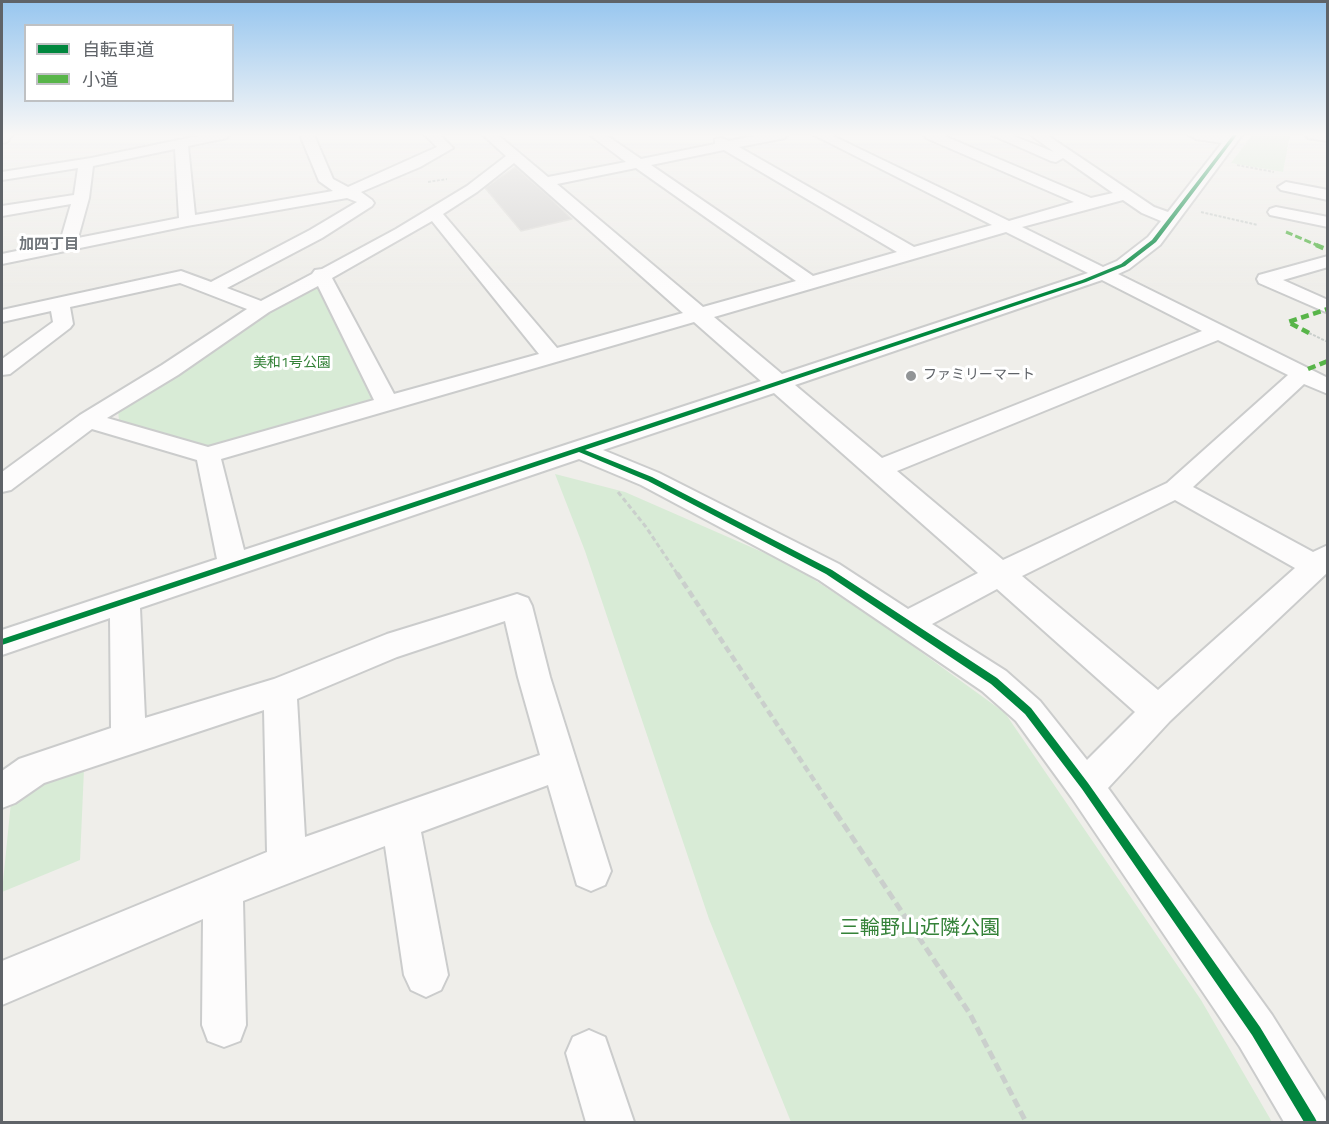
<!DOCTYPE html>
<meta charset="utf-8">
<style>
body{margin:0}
#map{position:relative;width:1329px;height:1124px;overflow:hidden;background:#efeeea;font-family:"Titillium Web","Noto Sans JP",sans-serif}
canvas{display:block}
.frame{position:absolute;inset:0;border:3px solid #5f6368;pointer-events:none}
.legend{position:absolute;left:24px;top:24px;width:210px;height:78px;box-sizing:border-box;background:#fff;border:2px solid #bfc1c3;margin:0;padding:8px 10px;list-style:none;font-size:18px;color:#5f6368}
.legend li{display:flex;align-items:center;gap:12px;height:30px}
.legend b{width:30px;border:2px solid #bfc1c3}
</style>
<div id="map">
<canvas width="1329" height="1124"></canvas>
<div class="frame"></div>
<ul class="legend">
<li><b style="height:8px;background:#00873e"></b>自転車道</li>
<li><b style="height:8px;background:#58b549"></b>小道</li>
</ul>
</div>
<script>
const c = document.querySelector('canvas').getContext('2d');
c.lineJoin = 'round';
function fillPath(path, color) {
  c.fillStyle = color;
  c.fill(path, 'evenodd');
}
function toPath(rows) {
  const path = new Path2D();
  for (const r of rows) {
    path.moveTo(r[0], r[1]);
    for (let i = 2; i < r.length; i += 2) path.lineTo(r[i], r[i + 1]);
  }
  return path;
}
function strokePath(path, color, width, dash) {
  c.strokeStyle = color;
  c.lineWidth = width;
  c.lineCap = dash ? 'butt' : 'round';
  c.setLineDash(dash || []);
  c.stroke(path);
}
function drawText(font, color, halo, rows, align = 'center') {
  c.font = font + ' "Titillium Web","Noto Sans JP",sans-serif';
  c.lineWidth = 6;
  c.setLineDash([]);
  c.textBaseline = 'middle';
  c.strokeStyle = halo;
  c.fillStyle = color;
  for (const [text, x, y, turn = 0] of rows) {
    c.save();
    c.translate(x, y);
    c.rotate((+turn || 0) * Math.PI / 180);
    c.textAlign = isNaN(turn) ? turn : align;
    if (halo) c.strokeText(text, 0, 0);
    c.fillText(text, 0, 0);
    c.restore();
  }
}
fillPath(toPath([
 [1252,135,1290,135,1283,172,1231,163],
 [320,285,375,395,368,401,221,445,203,446,119,420,118,410,308,286],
 [555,474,625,492,776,558,807,575,885,626,1005,713,1201,1000,1272,1122,791,1122,709,919,585,551],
 [84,769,80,860,2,892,11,802,35,786]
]), '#d8ebd6');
const building = toPath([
 [515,167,546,194,572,219,521,231,485,188,515,167]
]);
fillPath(building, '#d6d5d3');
strokePath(building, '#deddd9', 1.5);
const minor = toPath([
 [2,135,12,135,7,142,2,143,2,135],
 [203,135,229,135,227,138,188,146,195,215,333,191,319,181,300,135,314,135,333,179,348,187,437,147,425,135,440,135,453,148,420,167,361,192,372,200,374,203,372,206,322,238,227,288,261,301,312,274,315,270,322,269,396,229,467,186,506,156,483,135,498,135,548,177,626,162,590,135,606,135,641,159,715,144,715,139,720,138,729,141,760,135,787,135,785,138,739,147,914,247,992,225,814,135,831,135,1009,221,1074,202,926,138,924,135,942,135,1091,198,1113,193,1063,158,1056,162,1051,161,992,135,1011,135,1054,152,1031,135,1047,135,1154,207,1168,212,1222,143,1196,139,1189,135,1242,135,1160,245,1129,269,1118,274,1328,378,1328,394,1304,384,1193,487,1313,552,1328,545,1328,572,1170,721,1108,788,1272,1015,1328,1104,1328,1122,1284,1122,1240,1047,1072,798,1016,721,982,691,819,580,641,485,579,459,140,608,145,718,274,679,387,634,517,594,528,598,532,606,550,677,611,871,605,885,591,891,577,885,548,785,421,832,448,975,441,990,426,997,411,990,404,975,385,846,243,901,246,1025,240,1041,224,1047,208,1041,202,1025,203,919,2,1005,2,961,267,852,264,710,44,783,15,803,2,808,2,771,19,759,111,728,110,618,2,655,2,630,217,559,197,460,92,429,11,490,2,492,2,472,80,415,162,365,247,309,180,283,70,307,73,324,70,328,10,374,2,375,2,359,53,322,51,311,2,322,2,310,181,271,211,282,310,230,357,202,347,198,187,226,2,264,2,254,60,242,71,204,2,216,2,206,74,195,78,168,2,180,2,172,91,158,203,135],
 [175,149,179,218,78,238,89,198,93,166,175,149],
 [724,150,897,252,813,276,651,165,724,150],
 [514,163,683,313,557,348,443,214,477,192,514,163],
 [636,168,796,281,703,307,557,184,636,168],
 [1123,200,1142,213,1161,221,1148,237,1117,261,1103,267,1022,227,1123,200],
 [432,221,539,354,394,394,332,278,432,221],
 [1006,232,1088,273,782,374,714,317,1006,232],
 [1102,280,1202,331,882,458,795,385,1102,280],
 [318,286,374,400,208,447,107,418,178,375,269,312,318,286],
 [694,322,761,381,244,550,221,459,694,322],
 [1218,340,1288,375,1167,483,1003,560,897,471,1218,340],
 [774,393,978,573,908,609,839,564,659,473,603,450,774,393],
 [1175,500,1295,568,1158,690,1022,576,1175,500],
 [997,589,1135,712,1087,760,1040,701,1006,671,932,624,997,589],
 [505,621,518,677,540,755,305,837,297,699,397,657,505,621],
 [1306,135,1328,135,1328,141,1308,138,1306,135],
 [1286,182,1328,190,1328,200,1281,190,1278,187,1286,182],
 [1276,207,1328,217,1328,227,1270,215,1268,212,1270,209,1276,207],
 [1328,256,1328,267,1283,280,1328,300,1328,313,1259,283,1257,279,1259,275,1328,256],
 [589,1030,605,1037,634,1122,586,1122,566,1053,573,1037,589,1030]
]);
strokePath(minor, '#cbcccc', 4);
strokePath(toPath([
 [1237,165,1274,172],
 [428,182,447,179],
 [1201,212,1258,225],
 [1309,333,1328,342]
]), '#cacfcc', 2, [3, 1.5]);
strokePath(toPath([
 [618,492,646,527,678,575]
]), '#cacfcc', 3, [5, 3]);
strokePath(toPath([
 [677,573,837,815]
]), '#cacfcc', 4.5, [7, 4]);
strokePath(toPath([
 [836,813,970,1014,1026,1122]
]), '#cacfcc', 5, [9, 4.5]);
fillPath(minor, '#fdfcfc');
strokePath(toPath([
 [1286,232,1319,246]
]), '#58b549', 3, [7, 3]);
strokePath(toPath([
 [1316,245,1328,250],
 [1309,333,1288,322,1328,309],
 [1308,369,1328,361]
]), '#58b549', 4.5, [8, 4.5]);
fillPath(toPath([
 [1233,135,1237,135,1156,242,1125,266,1086,282,585,450,652,477,832,570,997,678,1031,708,1088,783,1260,1027,1315,1118,1317,1122,1304,1122,1252,1035,1082,789,1025,714,991,684,826,574,648,481,579,452,2,645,2,639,1082,280,1121,264,1152,240,1233,135]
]), '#00873e');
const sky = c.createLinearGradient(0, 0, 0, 292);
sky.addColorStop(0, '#97c6ef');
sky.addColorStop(0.46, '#f8f7f6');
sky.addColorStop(1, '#f8f7f600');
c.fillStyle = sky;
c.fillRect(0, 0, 1329, 292);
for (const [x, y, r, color] of [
 [911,376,6,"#919496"]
]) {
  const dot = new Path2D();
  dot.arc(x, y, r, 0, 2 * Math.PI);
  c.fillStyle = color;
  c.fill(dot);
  strokePath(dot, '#fff', 2);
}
drawText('14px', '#348238', '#fff', [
 ["美和1号公園",292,364]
]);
drawText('14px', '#5f6368', '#fff', [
 ["ファミリーマート",923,376]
], 'left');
drawText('bold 15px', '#70757a', '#fff', [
 ["加四丁目",49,245]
]);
drawText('20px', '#348238', '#fff', [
 ["三輪野山近隣公園",920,929]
]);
</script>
